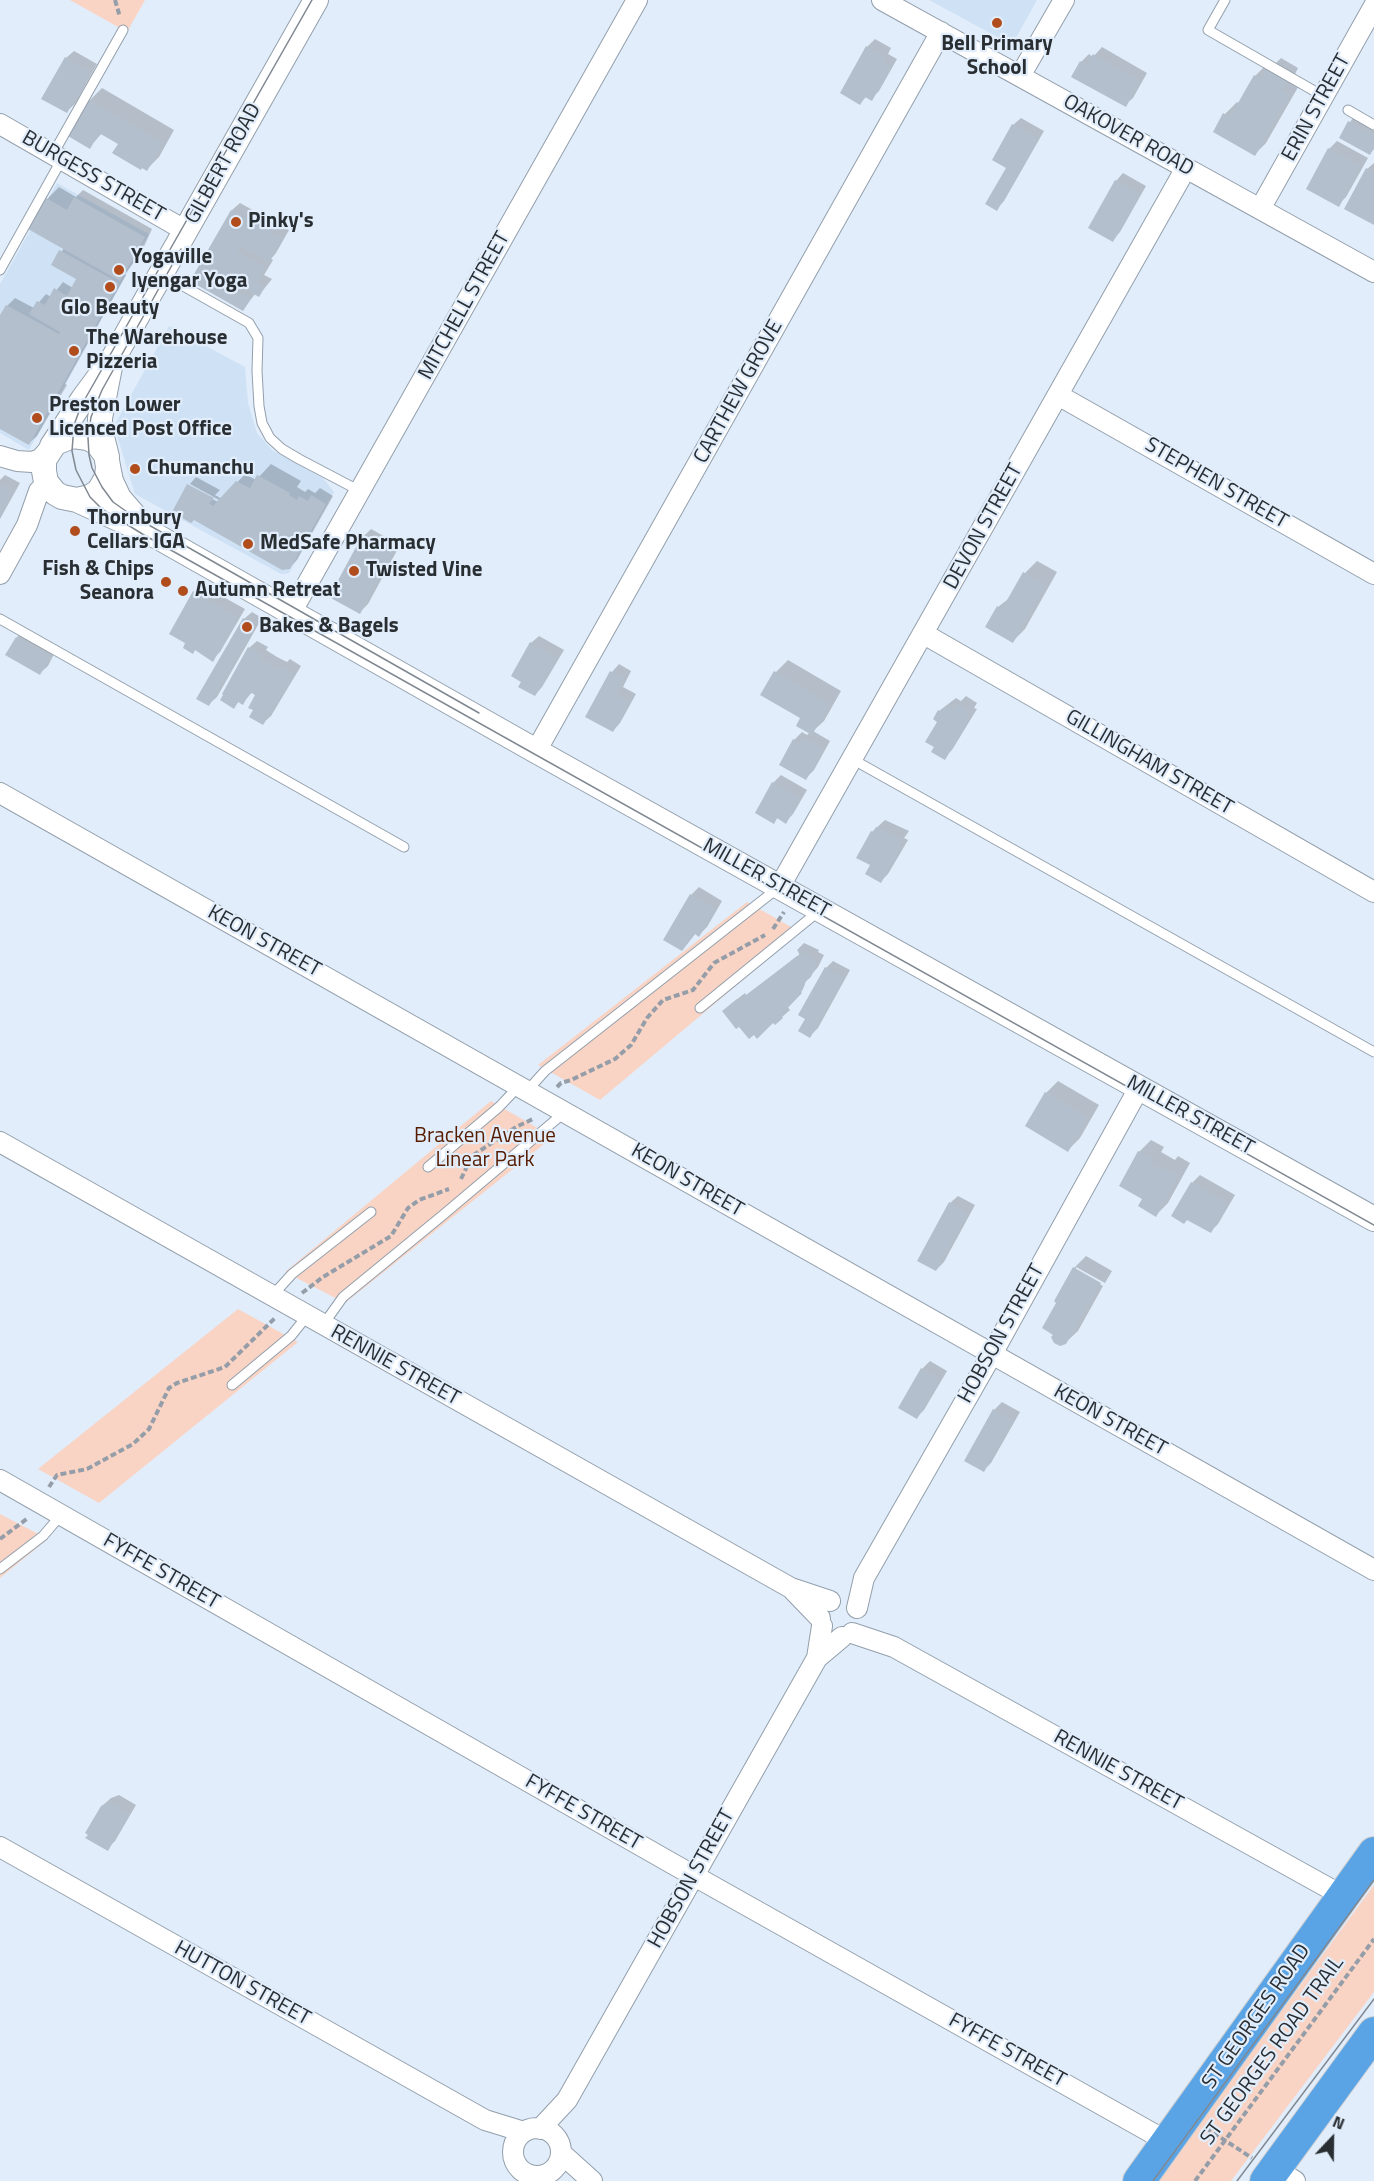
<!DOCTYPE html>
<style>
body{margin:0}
#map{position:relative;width:1374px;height:2181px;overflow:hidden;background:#e1edfb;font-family:"Titillium Web",sans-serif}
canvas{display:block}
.north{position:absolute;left:1302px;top:2109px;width:60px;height:60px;-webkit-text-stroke:4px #e1edfb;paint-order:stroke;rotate:22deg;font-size:16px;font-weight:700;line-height:24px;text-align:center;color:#292e33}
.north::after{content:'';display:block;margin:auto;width:21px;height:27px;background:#292e33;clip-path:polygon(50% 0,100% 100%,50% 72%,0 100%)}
</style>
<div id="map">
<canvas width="1374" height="2181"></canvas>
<div class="north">N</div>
</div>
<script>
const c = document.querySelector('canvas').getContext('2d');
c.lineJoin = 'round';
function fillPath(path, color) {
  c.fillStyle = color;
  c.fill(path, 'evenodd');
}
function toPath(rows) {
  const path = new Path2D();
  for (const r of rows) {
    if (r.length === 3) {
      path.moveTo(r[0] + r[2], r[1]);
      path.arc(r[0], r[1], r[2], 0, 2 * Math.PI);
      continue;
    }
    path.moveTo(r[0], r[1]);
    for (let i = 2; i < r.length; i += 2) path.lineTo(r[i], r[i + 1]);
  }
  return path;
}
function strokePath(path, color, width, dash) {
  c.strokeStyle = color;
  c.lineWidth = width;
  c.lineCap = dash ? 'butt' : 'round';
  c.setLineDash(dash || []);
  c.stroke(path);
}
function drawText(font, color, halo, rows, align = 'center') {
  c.font = font + ' "Titillium Web",sans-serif';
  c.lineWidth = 4.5;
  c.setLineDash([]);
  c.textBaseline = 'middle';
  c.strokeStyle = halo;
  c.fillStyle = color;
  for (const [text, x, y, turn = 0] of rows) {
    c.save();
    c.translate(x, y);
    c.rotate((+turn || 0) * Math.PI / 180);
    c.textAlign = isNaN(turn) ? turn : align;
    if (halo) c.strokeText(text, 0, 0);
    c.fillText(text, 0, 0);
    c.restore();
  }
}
fillPath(toPath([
 [929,0,1037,0,1012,45],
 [57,183,149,234,29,450,0,433,0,284],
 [169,326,245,367,248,403,257,433,272,450,323,478,334,492,289,573,281,574,135,494,114,426]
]), '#cfe2f5');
fillPath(toPath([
 [70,0,145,0,127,32],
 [747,902,800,932,600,1100,538,1065],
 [491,1101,553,1137,345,1303,285,1272],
 [238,1309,298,1342,99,1503,38,1469],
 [0,1514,48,1539,0,1578],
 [1374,1885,1374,1992,1231,2181,1157,2181]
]), '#f9d4c5');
fillPath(toPath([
 [875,39,891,48,888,54,897,59,879,91,871,99,866,97,860,103,867,47],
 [1102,47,1147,73,1133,98,1125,105,1081,62,1089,54,1093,57],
 [74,51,97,64,75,104,67,111,66,58],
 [1281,58,1298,68,1293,78,1301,82,1266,143,1254,155,1225,114,1237,102,1239,104,1255,76,1267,64,1272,67],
 [102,88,174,130,159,157,147,169,120,143,102,133,90,147,70,136,90,100],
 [1021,118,1044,131,1004,201,997,209,1008,167,1013,125],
 [1353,118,1374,130,1374,149,1370,153,1350,122],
 [1337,141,1368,158,1346,197,1338,205,1329,149],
 [1374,163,1374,224,1367,169],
 [1123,173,1146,186,1120,232,1113,240,1116,181],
 [59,187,76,197,83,190,152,229,141,253,125,274,126,275,65,384,67,385,58,400,37,436,29,443,0,427,0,318,7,306,15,298,34,308,46,294,51,297,63,282,73,288,78,279,53,265,64,248,47,199],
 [240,203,289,230,276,253,271,259,273,260,264,275,272,279,259,295,256,293,243,309,192,280,232,210],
 [271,464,301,481,297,487,305,492,308,489,315,493,320,488,333,496,297,560,289,568,194,518,174,512,189,485,189,487,220,503,221,501,190,484,196,477,220,490,215,495,222,499,245,474,256,480],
 [5,475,20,483,0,519,0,480],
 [371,529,400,545,368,604,360,612,331,596,363,537],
 [1037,561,1057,572,1025,629,1013,641,998,607,1012,596,1025,573],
 [202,585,245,609,220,652,212,660,194,592],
 [252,612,262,618,217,697,209,704,244,619],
 [24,630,57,648,48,666,40,673,17,637],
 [539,636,564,650,542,687,535,695,523,682,531,643],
 [257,641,268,647,266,650,277,657,287,662,290,659,301,666,271,716,263,723,255,710,257,694,253,691,243,703,239,701,234,707,249,648],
 [788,660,841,691,824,721,813,731,830,741,814,770,806,778,781,764,794,740,802,732,807,735,810,732,802,718,762,695,776,672],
 [619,664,631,671,623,687,636,694,620,723,613,731,612,672],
 [966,696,977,703,974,708,977,709,952,750,944,758,939,711,956,698,961,701],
 [781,775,807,790,793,814,786,822,778,817,774,822,773,783],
 [885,820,909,831,904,838,908,840,888,874,881,881,872,865,872,832],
 [699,887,722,901,707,927,699,935,696,933,682,950,691,895],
 [804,943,819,950,818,952,824,955,818,967,806,981,802,991,787,1006,790,1010,782,1017,731,1004,745,993,746,995,791,961,800,954,797,950],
 [833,961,850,970,818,1028,810,1036,826,968],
 [1058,1081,1099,1105,1080,1138,1068,1150,1046,1093],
 [1151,1140,1164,1147,1161,1152,1175,1160,1178,1156,1190,1163,1168,1203,1156,1215,1145,1198,1139,1152],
 [1200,1175,1235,1195,1218,1224,1210,1232,1187,1218,1192,1183],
 [958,1196,975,1205,944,1262,936,1270,950,1203],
 [1086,1256,1112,1271,1105,1283,1076,1267,1076,1270,1103,1286,1078,1331,1065,1343,1074,1268],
 [930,1361,947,1371,924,1410,916,1418,900,1408,922,1369],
 [1002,1402,1020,1412,991,1463,983,1471,994,1410],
 [119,1795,136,1805,115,1841,107,1849,102,1806,111,1798]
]), '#0003');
fillPath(toPath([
 [866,46,885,56,882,62,891,67,872,101,865,97,860,105,840,93],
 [1093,54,1140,81,1126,107,1071,77,1080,61,1086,65],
 [65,57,91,72,67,113,41,99],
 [1267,69,1288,81,1282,90,1290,95,1255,156,1213,132,1223,113,1230,117,1254,75,1262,79],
 [89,100,164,143,147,171,142,168,141,170,112,153,118,144,99,133,90,149,68,136],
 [1348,121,1374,135,1374,148,1370,155,1339,138],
 [1012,124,1038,139,997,211,985,204,1006,168,992,160],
 [1328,148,1361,166,1339,207,1306,189],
 [1366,168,1374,173,1374,225,1344,209],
 [1115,180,1140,194,1113,242,1088,228],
 [74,197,145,237,120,281,28,229,46,198,67,210],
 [231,210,282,238,269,263,240,246,237,251,266,268,257,283,265,287,259,297,223,276,220,281,251,299,243,311,190,281],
 [59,250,119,283,29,445,0,429,0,315,6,305,59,334,60,332,29,314,37,301,45,305,54,288,67,296,76,279,51,265],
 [257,475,290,493,289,495,297,500,299,496,308,501,311,495,326,504,290,569,282,570,194,520,191,523,172,512,187,484,214,498,209,503,213,506,236,481,250,488],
 [0,484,13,491,0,515],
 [362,536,393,553,360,614,329,597],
 [1023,572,1046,585,1013,643,985,627,997,606,1002,609],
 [193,591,238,617,213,662,195,650,193,654,183,648,185,643,169,634],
 [243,618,255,626,209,706,196,699],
 [16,637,51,656,40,675,5,655],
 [530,642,557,658,535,696,518,687,521,682,511,676],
 [248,647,262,655,260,659,270,664,279,670,281,666,295,674,263,725,249,717,253,710,248,708,255,695,250,692,243,705,238,702,234,709,220,700,223,695,222,694],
 [610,671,625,679,616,695,630,702,613,732,585,717],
 [774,671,830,704,812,735,796,726,800,718,760,695],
 [957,703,970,711,968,716,970,717,945,760,931,752,934,747,925,742,937,722,933,719,938,710,942,713,947,705,954,709],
 [803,737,824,749,806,780,779,765,793,739,800,743],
 [772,782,800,798,786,824,777,818,774,824,755,813],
 [876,827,902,839,898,846,901,848,881,883,865,874,870,865,856,858,871,831,873,832],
 [690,894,715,909,699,937,695,934,682,951,663,940],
 [798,951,813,957,811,960,817,963,811,977,805,982,804,987,800,991,802,993,781,1015,783,1018,775,1025,773,1023,757,1039,754,1035,749,1039,739,1027,736,1029,722,1011,737,999,738,1002,797,956,800,962,801,959],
 [825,967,844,978,810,1038,798,1031,805,1019,798,1015],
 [1045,1092,1088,1117,1068,1152,1025,1126],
 [1138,1151,1153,1159,1150,1164,1163,1171,1165,1167,1179,1175,1156,1217,1138,1206,1142,1199,1119,1186],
 [1191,1182,1228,1203,1211,1233,1187,1220,1184,1224,1171,1216],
 [949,1202,968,1213,936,1271,917,1261],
 [1073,1267,1101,1283,1066,1344,1060,1346,1054,1343,1051,1337,1053,1335,1042,1328,1056,1303,1054,1301],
 [921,1368,940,1379,917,1419,898,1408],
 [993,1409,1013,1420,984,1472,964,1461],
 [110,1802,129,1814,108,1851,85,1838,88,1835,85,1833,101,1806]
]), '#b3bfcc');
const service = toPath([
 [1225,0,1208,30,1323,96],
 [1348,110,1374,125],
 [53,154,123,30],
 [0,270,62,159],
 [162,274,249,323,258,338,257,371,259,406,262,423,270,438,282,449,299,459,360,491],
 [0,619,404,847],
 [852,759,1374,1052],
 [700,1008,819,911],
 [527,1091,545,1071,778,888],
 [428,1167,499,1107,519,1086],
 [272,1296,292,1274,371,1212],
 [323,1325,343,1297,443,1215,565,1112],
 [232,1385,291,1336,307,1316],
 [0,1569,43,1536,61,1515]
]);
const minor = toPath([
 [882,0,1374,272],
 [1020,76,1064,0],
 [0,124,186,231],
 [1260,209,1374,6],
 [1058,395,1374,574],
 [0,456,17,461,32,462,40,459,49,450],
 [0,574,27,525,39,491,48,483],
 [292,611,637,0],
 [924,634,1374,892],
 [536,751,941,32],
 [0,793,1374,1570],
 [780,886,1186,168],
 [0,1142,791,1588,830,1601],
 [0,1480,673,1864,1168,2142],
 [793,1590,820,1618],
 [857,1608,864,1578,992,1354,1139,1088],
 [852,1633,894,1647,1343,1896],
 [817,1658,842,1637],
 [0,1847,485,2120,524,2132],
 [537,2152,24],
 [540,2129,567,2100,817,1658,822,1626],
 [561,2153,592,2181],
 [1275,2169,1295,2181]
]);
const tertiary = toPath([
 [52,446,83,399,114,357,316,0],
 [107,457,100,429,100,418,110,367],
 [108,466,111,481,119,498,144,527],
 [77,500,90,497,99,491,107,477,108,466,106,455,97,443,88,438,73,436,55,443,44,460,44,471,46,482,55,493,62,497,77,500,158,537,536,751,1374,1219]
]);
const trunk = toPath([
 [1139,2181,1374,1853],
 [1266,2181,1374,2033]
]);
strokePath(service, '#939fab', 11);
strokePath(minor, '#939fab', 22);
strokePath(tertiary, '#939fab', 26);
strokePath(trunk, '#d0d1d2', 34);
strokePath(toPath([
 [115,0,120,17],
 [773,929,784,912],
 [557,1087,561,1083,571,1080,615,1059,631,1045,647,1018,663,1000,693,990,714,963,765,935],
 [461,1179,472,1156,516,1127,533,1119],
 [302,1293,323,1277,391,1236,408,1208,419,1200,449,1189],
 [49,1487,57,1475,87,1469,133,1444,149,1429,169,1388,177,1383,225,1367,275,1318],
 [0,1539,28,1518],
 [1206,2128,1252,2158],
 [1195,2181,1374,1939]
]), '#959ea8', 4, [6, 3]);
strokePath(service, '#fff', 9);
strokePath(minor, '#fff', 20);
strokePath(tertiary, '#fff', 24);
strokePath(trunk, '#5aa4e6', 32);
strokePath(toPath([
 [312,0,81,406,74,425,72,451,76,470,90,497,102,509,144,535,1374,1225],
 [181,249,102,390,91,417,88,438,89,455,92,468,102,487,113,502,133,516,479,713],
 [1153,2181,1374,1880],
 [1237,2181,1374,1999]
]), '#808891', 1.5);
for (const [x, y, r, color] of [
 [997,23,6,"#b14c1c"],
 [236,222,6,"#b14c1c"],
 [119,270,6,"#b14c1c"],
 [110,287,6,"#b14c1c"],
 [74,351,6,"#b14c1c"],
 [37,418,6,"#b14c1c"],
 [135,469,6,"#b14c1c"],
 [75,531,6,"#b14c1c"],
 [248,544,6,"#b14c1c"],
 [354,571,6,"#b14c1c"],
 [166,582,6,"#b14c1c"],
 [183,591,6,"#b14c1c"],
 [247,627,6,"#b14c1c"]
]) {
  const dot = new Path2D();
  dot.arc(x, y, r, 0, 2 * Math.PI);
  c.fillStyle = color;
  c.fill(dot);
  strokePath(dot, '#e1edfb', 2);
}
drawText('bold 21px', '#292e33', '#e1edfb', [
 ["Bell Primary",997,45,"center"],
 ["School",997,69,"center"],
 ["Pinky's",248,222],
 ["Yogaville",131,258],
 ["Iyengar Yoga",131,282],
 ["Glo Beauty",110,309,"center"],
 ["The Warehouse",86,339],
 ["Pizzeria",86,363],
 ["Preston Lower",49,406],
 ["Licenced Post Office",49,430],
 ["Chumanchu",147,469],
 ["Thornbury",87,519],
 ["Cellars IGA",87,543],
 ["MedSafe Pharmacy",260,544],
 ["Fish & Chips",154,570,"right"],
 ["Seanora",154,594,"right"],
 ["Twisted Vine",366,571],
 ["Autumn Retreat",195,591],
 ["Bakes & Bagels",259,627]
], 'left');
drawText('21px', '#292e33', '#e1edfb', [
 ["ERIN STREET",1317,108,-61],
 ["OAKOVER ROAD",1128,136,29],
 ["GILBERT ROAD",224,164,-61],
 ["BURGESS STREET",93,177,30],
 ["MITCHELL STREET",465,306,-61],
 ["CARTHEW GROVE",739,392,-61],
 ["STEPHEN STREET",1216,484,30],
 ["DEVON STREET",984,527,-61],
 ["GILLINGHAM STREET",1149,763,30],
 ["MILLER STREET",766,879,29],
 ["KEON STREET",264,942,29],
 ["MILLER STREET",1190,1116,29],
 ["KEON STREET",687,1181,30],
 ["HOBSON STREET",1002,1334,-61],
 ["RENNIE STREET",395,1366,29],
 ["KEON STREET",1110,1421,29],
 ["FYFFE STREET",161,1572,30],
 ["RENNIE STREET",1118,1771,29],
 ["FYFFE STREET",583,1813,30],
 ["HOBSON STREET",692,1879,-61],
 ["HUTTON STREET",242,1984,29],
 ["ST GEORGES ROAD",1257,2017,-55],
 ["FYFFE STREET",1007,2051,29],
 ["ST GEORGES ROAD TRAIL",1273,2051,-54]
]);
drawText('21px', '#571c00', '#e1edfb', [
 ["Bracken Avenue",485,1137],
 ["Linear Park",485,1161]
]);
</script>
